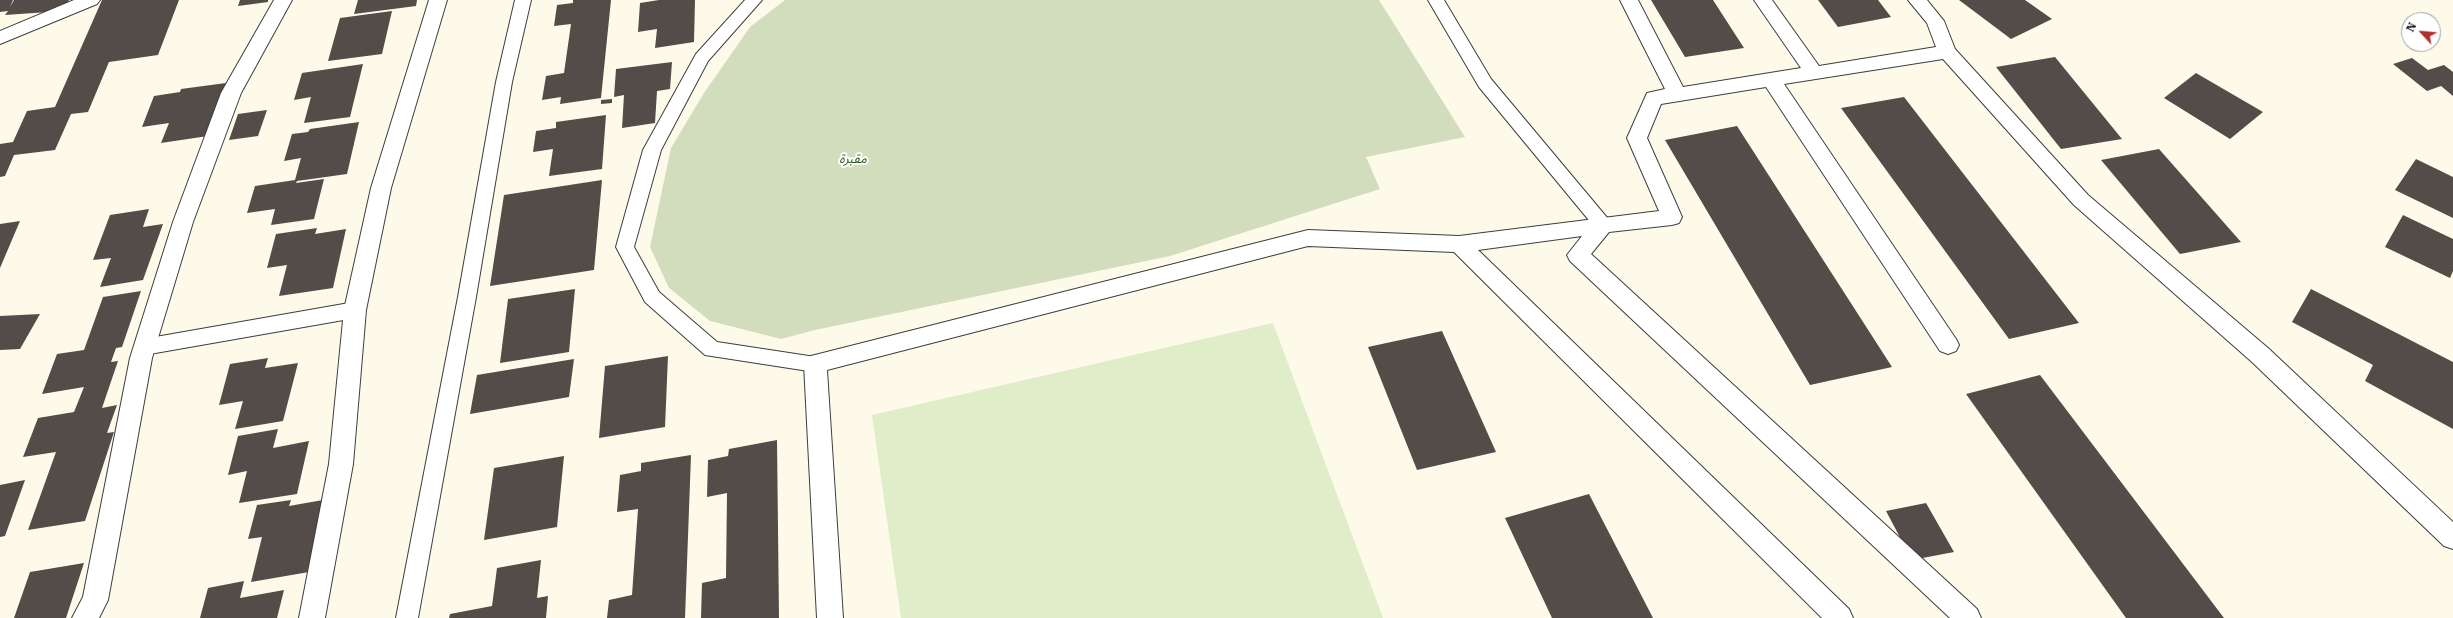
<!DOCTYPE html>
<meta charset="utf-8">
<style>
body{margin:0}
#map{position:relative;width:2453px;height:618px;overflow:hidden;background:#fefaea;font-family:"IBM Plex Serif",serif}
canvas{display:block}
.north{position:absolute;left:2401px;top:12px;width:40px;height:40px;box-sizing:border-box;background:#fff;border:1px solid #9d9d9d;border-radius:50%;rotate:296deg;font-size:11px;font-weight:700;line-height:16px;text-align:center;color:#0b0b0b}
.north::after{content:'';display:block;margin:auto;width:14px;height:18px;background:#b02d30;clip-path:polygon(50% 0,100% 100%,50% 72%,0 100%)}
</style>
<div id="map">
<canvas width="2453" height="618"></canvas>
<div class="north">N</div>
</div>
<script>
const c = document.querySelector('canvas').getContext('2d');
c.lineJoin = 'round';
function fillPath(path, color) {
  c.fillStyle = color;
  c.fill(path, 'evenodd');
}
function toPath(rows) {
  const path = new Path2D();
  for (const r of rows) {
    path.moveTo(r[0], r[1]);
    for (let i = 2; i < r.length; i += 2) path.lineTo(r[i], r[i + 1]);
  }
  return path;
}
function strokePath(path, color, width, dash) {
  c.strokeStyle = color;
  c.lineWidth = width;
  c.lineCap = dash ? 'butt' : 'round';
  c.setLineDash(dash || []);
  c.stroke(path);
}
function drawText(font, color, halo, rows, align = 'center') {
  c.font = font + ' "IBM Plex Serif","Noto Sans Arabic",serif';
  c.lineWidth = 4;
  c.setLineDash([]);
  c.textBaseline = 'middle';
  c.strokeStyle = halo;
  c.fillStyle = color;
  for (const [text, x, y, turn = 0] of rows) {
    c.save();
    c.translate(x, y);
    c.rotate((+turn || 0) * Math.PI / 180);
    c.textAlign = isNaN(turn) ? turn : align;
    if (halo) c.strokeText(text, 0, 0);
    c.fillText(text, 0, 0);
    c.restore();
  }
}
fillPath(toPath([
 [785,0,1379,0,1465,137,1366,157,1380,189,1170,256,815,330,781,339,710,321,669,288,650,247,671,148,704,93,750,27]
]), '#d2ddbe');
fillPath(toPath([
 [1273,323,1383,618,901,618,872,415]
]), '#dfedc8');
fillPath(toPath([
 [0,0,13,0,10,7,14,0,69,0,63,11,5,15,8,11,0,12],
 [102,0,179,0,158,55,109,62,88,112,71,114,55,150,14,155,5,176,0,177,0,144,13,142,27,111,55,107],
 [240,0,268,0,268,2,238,6],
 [358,0,417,0,416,6,354,14],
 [573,0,611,0,601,98,560,104,561,97,542,100,546,76,564,73,571,24,554,26,557,5,573,3],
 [659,0,695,0,694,42,655,48,657,29,638,32,640,3],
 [1651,0,1713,0,1744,48,1685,57],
 [1818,0,1878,0,1891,17,1838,27],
 [1959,0,2025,0,2052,19,2011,39],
 [392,11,382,54,328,61,340,18],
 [2055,57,2122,139,2061,149,1996,67],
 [2412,58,2428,70,2444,65,2453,72,2453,96,2441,86,2427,91,2393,64],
 [672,62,670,89,657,91,655,123,622,128,624,95,614,97,616,69],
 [363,64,350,117,304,123,311,97,294,100,302,73],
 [2196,73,2263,112,2230,139,2164,98],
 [226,83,208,136,161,143,169,123,142,127,154,96,180,92,181,89],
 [1904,97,2079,323,2009,339,1841,108],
 [612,99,612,103,601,104,601,100],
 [267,110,258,136,229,140,238,114],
 [606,115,602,169,549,176,553,149,533,152,536,131,556,128,556,122],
 [359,122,347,174,297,181,296,183,324,179,314,219,271,225,275,209,247,213,255,186,295,180,301,158,284,161,292,134,308,132,310,129],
 [1737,126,1892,367,1810,385,1665,140],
 [2159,149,2241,242,2180,254,2101,160],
 [2416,159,2453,177,2453,218,2395,190],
 [602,180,594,270,490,286,504,195],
 [149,209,143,227,163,224,143,280,100,287,111,258,93,260,110,215],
 [2403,215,2453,239,2453,271,2450,278,2385,247],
 [20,221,0,268,0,224],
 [317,228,315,234,346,229,333,288,279,296,287,265,267,268,276,234],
 [575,289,569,352,500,363,508,299],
 [2311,289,2453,362,2453,429,2365,381,2373,365,2292,322],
 [141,291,122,347,116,348,111,362,118,361,102,408,117,405,107,433,114,432,85,521,28,530,56,452,23,457,38,418,74,412,84,387,42,394,57,354,84,350,103,297],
 [40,314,20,349,0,350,0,316],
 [1442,331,1496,452,1417,470,1368,347],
 [668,356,665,427,599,438,605,366],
 [268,358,265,368,298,363,283,421,235,429,243,401,219,405,230,364],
 [574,359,569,397,470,414,477,375],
 [2040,375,2224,618,2126,618,1966,394],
 [278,429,273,448,309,441,297,494,239,503,247,471,228,475,238,436],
 [777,440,779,618,701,618,702,583,726,578,727,493,707,497,708,460,728,456,729,449],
 [691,455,685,618,607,618,609,600,632,595,638,509,617,512,620,475,641,471,641,463],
 [564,456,557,527,484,540,494,468],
 [25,480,5,536,0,537,0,485],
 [1589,494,1653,618,1552,618,1505,518],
 [291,500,289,506,323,500,309,572,251,582,262,537,248,539,257,505],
 [1926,503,1954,552,1912,560,1886,511],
 [541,560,537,598,548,596,546,618,449,618,450,614,492,606,497,568],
 [84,563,66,618,14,618,30,572],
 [244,581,240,598,284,590,277,618,200,618,208,588]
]), '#534c48');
const service = toPath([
 [515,0,531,0,512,82,476,297,418,618,396,618,458,297,496,82,515,0],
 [745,0,762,0,708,61,661,150,634,247,659,292,717,342,822,358,825,364,822,370,815,372,705,355,645,302,616,247,643,150,696,54,745,0],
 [1428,0,1444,0,1491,79,1609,220,1612,225,1609,230,1603,232,1597,230,1479,87,1428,0],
 [355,302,362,305,365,310,362,315,355,318,144,355,137,353,134,347,137,341,144,339,355,302]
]);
const minor = toPath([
 [74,0,100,0,97,4,0,44,0,31,74,0],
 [274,0,292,0,241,93,193,222,152,358,108,600,99,618,72,618,83,597,130,358,173,222,221,93,274,0],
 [429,0,447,0,391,188,366,310,353,464,325,618,299,618,329,464,344,310,371,188,429,0],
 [1620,0,1638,0,1683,87,1801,68,1754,0,1772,0,1819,66,1936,47,1927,23,1908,0,1927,0,1944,21,1955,49,2088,195,2268,348,2453,522,2453,549,2444,546,2252,362,2074,205,1943,59,1784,84,1956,339,1959,345,1956,351,1948,354,1940,351,1766,87,1661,104,1647,138,1682,217,1679,223,1672,225,1609,232,1591,254,1977,609,1981,618,1950,618,1570,261,1567,255,1582,236,1478,250,1849,609,1853,618,1822,618,1454,252,1308,246,827,370,843,618,817,618,804,364,807,357,1308,230,1459,236,1659,211,1627,138,1647,93,1665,89,1620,0]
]);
strokePath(service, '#3e3e3e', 2);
strokePath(minor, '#3e3e3e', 2);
fillPath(service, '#fff');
fillPath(minor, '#fff');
drawText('italic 13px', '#2b5d20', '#fff', [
 ["مقبرة",853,159]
]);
</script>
